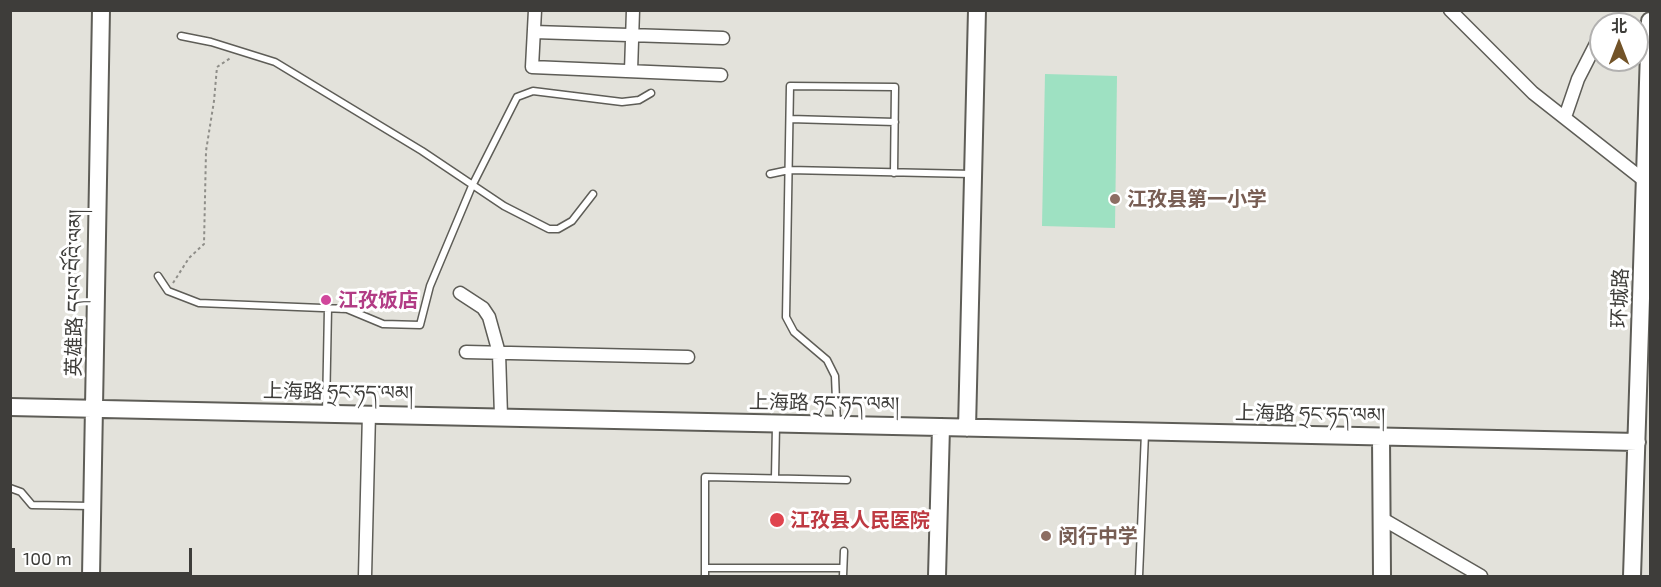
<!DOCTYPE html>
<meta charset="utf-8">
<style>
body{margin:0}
#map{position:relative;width:1661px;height:587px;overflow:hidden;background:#e3e2db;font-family:"Exo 2","Noto Sans SC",sans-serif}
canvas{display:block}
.frame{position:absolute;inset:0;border:12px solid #3e3d3a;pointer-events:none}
.north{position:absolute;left:1589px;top:12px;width:60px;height:60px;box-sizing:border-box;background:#fff;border:2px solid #b2b1b0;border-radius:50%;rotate:0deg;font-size:16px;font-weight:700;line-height:24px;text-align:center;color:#3e3d3a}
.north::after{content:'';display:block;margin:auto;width:21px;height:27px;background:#725328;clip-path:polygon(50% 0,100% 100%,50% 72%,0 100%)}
.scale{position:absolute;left:12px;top:548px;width:180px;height:27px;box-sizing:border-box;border:3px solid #3e3d3a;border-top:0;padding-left:8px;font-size:18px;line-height:21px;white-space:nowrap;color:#3e3d3a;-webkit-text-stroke:4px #fff;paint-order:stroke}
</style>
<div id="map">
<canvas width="1661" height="587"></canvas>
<div class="frame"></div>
<div class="north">北</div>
<div class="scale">100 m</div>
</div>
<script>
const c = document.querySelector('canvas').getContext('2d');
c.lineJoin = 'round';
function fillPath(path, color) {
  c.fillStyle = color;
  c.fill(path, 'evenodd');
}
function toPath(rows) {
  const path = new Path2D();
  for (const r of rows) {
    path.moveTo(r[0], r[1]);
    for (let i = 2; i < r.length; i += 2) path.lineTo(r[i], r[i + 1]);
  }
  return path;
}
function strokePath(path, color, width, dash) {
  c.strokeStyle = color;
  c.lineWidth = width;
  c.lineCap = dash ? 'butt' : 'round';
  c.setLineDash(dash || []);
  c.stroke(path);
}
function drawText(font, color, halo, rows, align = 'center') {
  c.font = font + ' "Exo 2","Noto Sans SC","Noto Serif Tibetan",sans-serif';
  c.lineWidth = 6;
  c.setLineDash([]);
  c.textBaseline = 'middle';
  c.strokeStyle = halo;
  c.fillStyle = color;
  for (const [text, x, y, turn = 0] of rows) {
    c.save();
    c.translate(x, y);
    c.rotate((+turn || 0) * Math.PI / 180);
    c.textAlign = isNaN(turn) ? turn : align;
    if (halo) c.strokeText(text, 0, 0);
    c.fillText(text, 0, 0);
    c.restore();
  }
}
fillPath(toPath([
 [1045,74,1117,76,1115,228,1042,226]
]), '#9ee1c2');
const lane = toPath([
 [181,36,211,42,275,62,422,151,504,206,549,229,558,229,572,221,593,194],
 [790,119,895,122],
 [770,174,789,170,972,174],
 [158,276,168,291,199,303,347,309,383,324,420,325,430,286,472,186,517,97,533,91,622,102,639,100,651,93],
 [326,412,328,308],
 [837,424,835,376,827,360,794,332,786,317,790,86,895,87,894,173],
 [775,478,776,425],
 [10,488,21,492,32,505,91,506],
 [705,568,843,568],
 [705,576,705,477,847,480],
 [843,576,844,551],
 [1139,576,1145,433]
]);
const street = toPath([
 [535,10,532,67,721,75],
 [1450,10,1533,93,1650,185],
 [534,32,723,38],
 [631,71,633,10],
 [1565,117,1578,79,1601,34],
 [460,293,483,308,489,317,499,353,501,416],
 [466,352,688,357],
 [1381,518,1481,576],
 [365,576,369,413]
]);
const secondary = toPath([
 [10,407,1637,442],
 [967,428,977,10],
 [1381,437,1382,576],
 [91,576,101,10],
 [937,576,941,427],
 [1632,576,1650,21]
]);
strokePath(lane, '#5e5d57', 9);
strokePath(street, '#5e5d57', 15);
strokePath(secondary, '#5e5d57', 20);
strokePath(toPath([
 [173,283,189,258,204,244,206,151,214,101,217,67,232,57]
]), '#8f8e89', 2, [3, 3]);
strokePath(lane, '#fff', 6);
strokePath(street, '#fff', 12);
strokePath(secondary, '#fff', 16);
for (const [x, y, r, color] of [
 [1115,199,6,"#8d6e63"],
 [326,300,6,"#d1479c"],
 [777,520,8,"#e0444e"],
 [1046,536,6,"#8d6e63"]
]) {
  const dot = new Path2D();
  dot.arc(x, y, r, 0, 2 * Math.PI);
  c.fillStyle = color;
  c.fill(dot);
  strokePath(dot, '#fff', 2);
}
drawText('bold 20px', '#785e54', '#fff', [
 ["江孜县第一小学",1127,199],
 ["闵行中学",1058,536]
], 'left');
drawText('20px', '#3e3d3a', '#fff', [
 ["英雄路 དཔའ་བོའི་ལམ།",75,293,-89],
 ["环城路",1620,298,-88],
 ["上海路 ཧྲང་ཧད་ལམ།",338,392,1],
 ["上海路 ཧྲང་ཧད་ལམ།",824,403,1],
 ["上海路 ཧྲང་ཧད་ལམ།",1310,414,1]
]);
drawText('bold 20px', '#b23c85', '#fff', [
 ["江孜饭店",338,300]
], 'left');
drawText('bold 20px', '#be3a42', '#fff', [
 ["江孜县人民医院",790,520]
], 'left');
</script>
